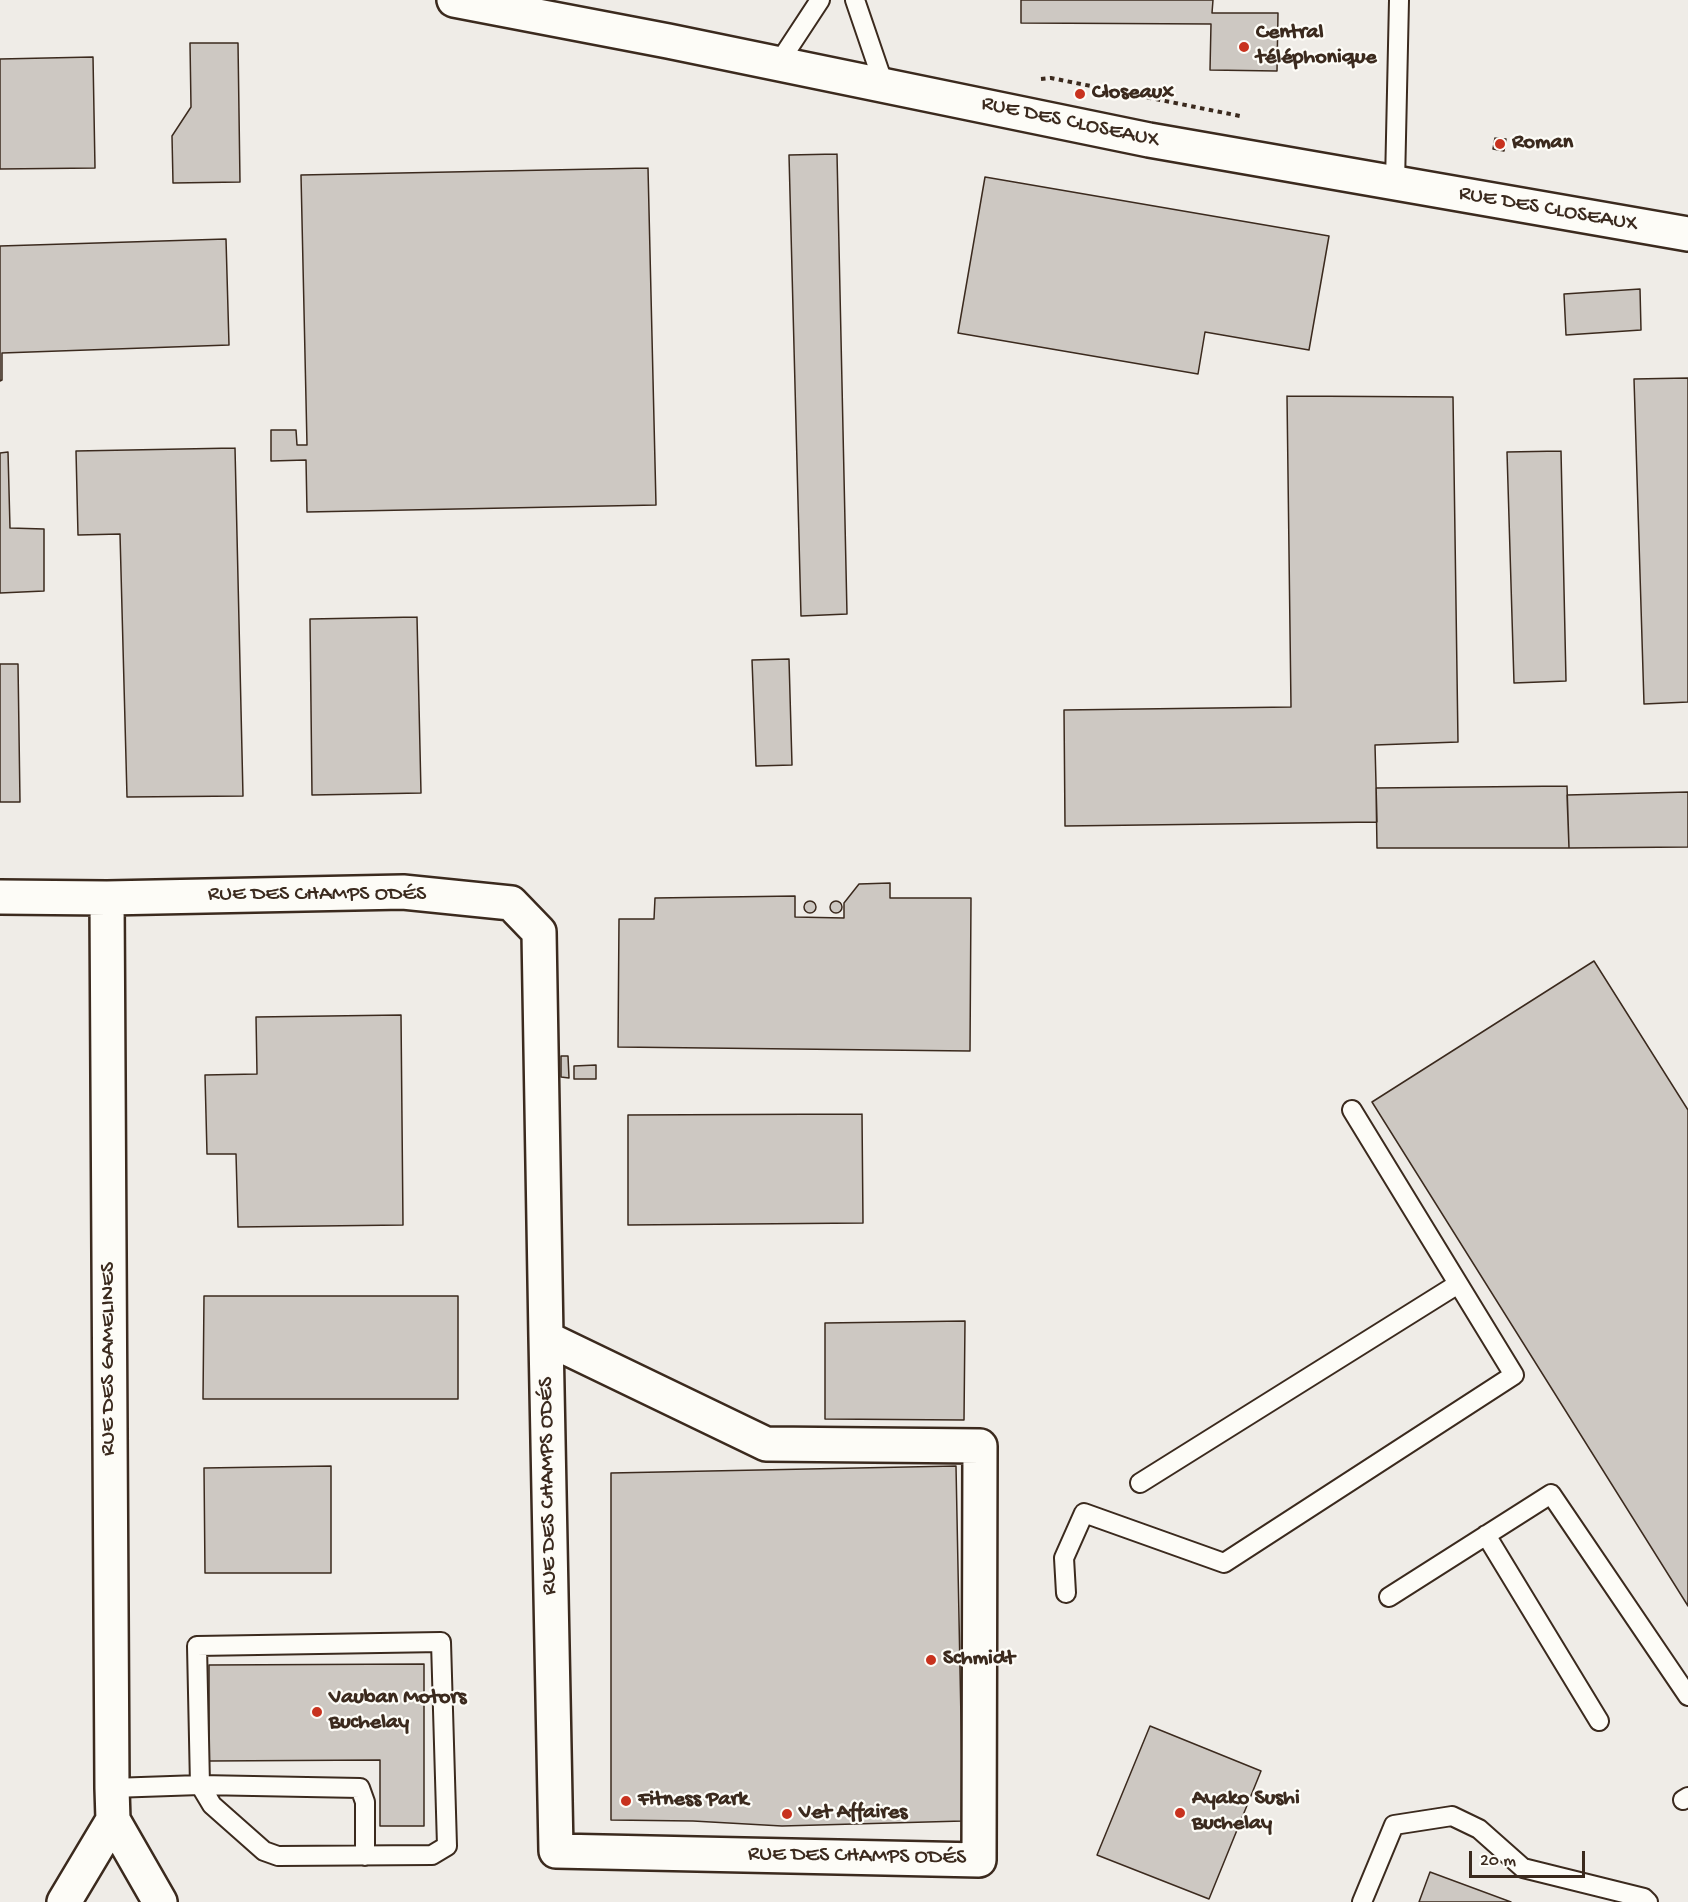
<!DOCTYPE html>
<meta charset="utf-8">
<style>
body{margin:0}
#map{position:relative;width:1688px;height:1902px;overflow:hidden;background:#fdfcf7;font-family:"Gochi Hand",sans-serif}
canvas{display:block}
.scale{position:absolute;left:1469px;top:1851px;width:116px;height:27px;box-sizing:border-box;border:3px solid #3b2a1e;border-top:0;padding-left:8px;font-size:18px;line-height:21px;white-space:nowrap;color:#3b2a1e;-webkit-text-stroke:4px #fdfcf7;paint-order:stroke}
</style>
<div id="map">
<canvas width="1688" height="1902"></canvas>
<div class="scale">20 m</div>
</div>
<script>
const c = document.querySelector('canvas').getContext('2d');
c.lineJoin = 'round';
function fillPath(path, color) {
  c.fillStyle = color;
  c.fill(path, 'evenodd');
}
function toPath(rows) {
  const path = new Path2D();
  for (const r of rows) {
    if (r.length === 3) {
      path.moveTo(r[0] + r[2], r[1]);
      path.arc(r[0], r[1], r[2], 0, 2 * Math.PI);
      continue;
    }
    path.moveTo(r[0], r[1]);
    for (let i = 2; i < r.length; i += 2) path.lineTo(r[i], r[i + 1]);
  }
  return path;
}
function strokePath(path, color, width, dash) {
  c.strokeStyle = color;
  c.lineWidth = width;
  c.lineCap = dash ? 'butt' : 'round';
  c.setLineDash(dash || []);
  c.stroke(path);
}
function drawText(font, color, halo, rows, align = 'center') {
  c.font = font + ' "Gochi Hand",sans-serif';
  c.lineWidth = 4.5;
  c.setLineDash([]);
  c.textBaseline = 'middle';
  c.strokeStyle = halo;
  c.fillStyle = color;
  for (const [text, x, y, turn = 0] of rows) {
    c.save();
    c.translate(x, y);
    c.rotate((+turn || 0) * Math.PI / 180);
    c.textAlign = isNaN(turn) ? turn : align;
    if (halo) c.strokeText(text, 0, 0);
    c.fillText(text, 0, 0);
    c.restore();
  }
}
fillPath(toPath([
 [0,0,1688,0,1688,1902,0,1902]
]), '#efece7');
const building = toPath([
 [1021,0,1213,0,1212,13,1278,13,1277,71,1210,70,1211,24,1021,23,1021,0],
 [190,43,238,43,240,182,173,183,172,136,191,107,190,43],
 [93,57,95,168,0,169,0,59,93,57],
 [1495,138,1506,139,1504,151,1493,149,1495,138],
 [837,154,847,614,801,616,789,155,837,154],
 [648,168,656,505,307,512,306,460,271,461,271,430,296,430,297,445,307,445,301,175,648,168],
 [985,177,1329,236,1309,350,1205,332,1198,374,958,333,985,177],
 [226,239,229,345,2,353,2,380,0,381,0,246,226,239],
 [1640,289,1641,330,1566,335,1564,294,1640,289],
 [1688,378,1688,702,1644,704,1634,379,1688,378],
 [1287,396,1453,397,1458,742,1375,745,1377,822,1065,826,1064,710,1291,707,1287,396],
 [235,448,243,796,127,797,120,534,78,535,76,451,235,448],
 [1561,451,1566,681,1514,683,1507,452,1561,451],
 [8,452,10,528,44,529,44,591,0,593,0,453,8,452],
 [417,617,421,793,312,795,310,619,417,617],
 [789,659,792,765,756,766,752,660,789,659],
 [0,664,18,664,20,802,0,802,0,664],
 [1567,786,1569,848,1377,848,1376,788,1567,786],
 [1688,792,1688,847,1569,848,1567,795,1688,792],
 [890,883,890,898,971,898,970,1051,618,1047,619,919,654,919,655,898,795,896,795,917,844,918,844,903,859,884,890,883],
 [810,907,6],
 [836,907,6],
 [1594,961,1688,1110,1688,1606,1372,1102,1594,961],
 [401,1015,403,1225,238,1227,236,1154,207,1154,205,1075,257,1074,256,1017,401,1015],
 [561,1056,568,1056,569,1078,561,1077,561,1056],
 [596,1065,596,1079,574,1079,574,1066,596,1065],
 [862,1114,863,1223,628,1225,628,1115,862,1114],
 [204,1296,458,1296,458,1399,203,1399,204,1296],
 [965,1321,964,1420,825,1419,825,1323,965,1321],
 [331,1466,331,1573,205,1573,204,1468,331,1466],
 [956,1466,963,1821,782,1826,693,1821,611,1820,611,1473,956,1466],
 [424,1664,424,1826,380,1826,380,1760,209,1761,209,1665,424,1664],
 [1150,1726,1261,1771,1209,1899,1097,1855,1150,1726],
 [1430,1872,1511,1902,1419,1902,1430,1872]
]);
fillPath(building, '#cdc8c2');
strokePath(building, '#3b2a1e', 1.5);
const lane = toPath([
 [855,0,884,85],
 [778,64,820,0],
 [1395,183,1399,0],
 [1140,1483,1458,1284],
 [1486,1535,1599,1721],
 [1066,1593,1064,1558,1084,1513,1224,1563,1514,1375,1352,1110],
 [1389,1597,1551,1494,1688,1696],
 [200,1785,360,1788,365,1802,365,1856],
 [112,1788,200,1785,197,1646,441,1642,447,1846,432,1855,278,1856,264,1851,212,1805,200,1785],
 [1683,1800,1688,1797],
 [1362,1902,1394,1825,1452,1816,1479,1829,1523,1868,1644,1898,1648,1902]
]);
const street = toPath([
 [454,0,668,41,1149,140,1688,234],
 [0,897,107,898,403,892,511,903,539,932,546,1338,556,1851,979,1860,980,1446,766,1444,546,1338],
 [107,898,112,1788,113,1820],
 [64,1902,113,1820,160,1902]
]);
strokePath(lane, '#3b2a1e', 22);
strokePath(street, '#3b2a1e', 38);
strokePath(toPath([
 [1041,79,1051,78,1240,116]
]), '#3b2a1e', 4, [4.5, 4.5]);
strokePath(lane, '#fdfcf7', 18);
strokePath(street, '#fdfcf7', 33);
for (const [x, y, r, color] of [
 [1244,47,6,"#c8321e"],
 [1080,94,6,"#c8321e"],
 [1500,144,6,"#c8321e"],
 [931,1660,6,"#c8321e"],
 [317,1712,6,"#c8321e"],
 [626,1801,6,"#c8321e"],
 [1180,1813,6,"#c8321e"],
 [787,1814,6,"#c8321e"]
]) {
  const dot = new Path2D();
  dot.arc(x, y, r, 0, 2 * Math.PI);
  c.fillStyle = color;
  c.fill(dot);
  strokePath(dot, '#fdfcf7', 2);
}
drawText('bold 22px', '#3b2a1e', '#fdfcf7', [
 ["Central",1256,34],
 ["téléphonique",1256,59],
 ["Closeaux",1092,94],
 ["Roman",1512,144],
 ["Schmidt",943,1660],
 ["Vauban Motors",329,1699],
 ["Buchelay",329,1724],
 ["Ayako Sushi",1192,1800],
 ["Buchelay",1192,1825],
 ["Fitness Park",638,1801],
 ["Vet Affaires",799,1814]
], 'left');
drawText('22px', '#3b2a1e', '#fdfcf7', [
 ["RUE DES CLOSEAUX",1070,123,12],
 ["RUE DES CLOSEAUX",1548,210,10],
 ["RUE DES CHAMPS ODÉS",317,896],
 ["RUE DES GAMELINES",110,1359,-90],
 ["RUE DES CHAMPS ODÉS",549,1486,-91],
 ["RUE DES CHAMPS ODÉS",857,1857,1]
]);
</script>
